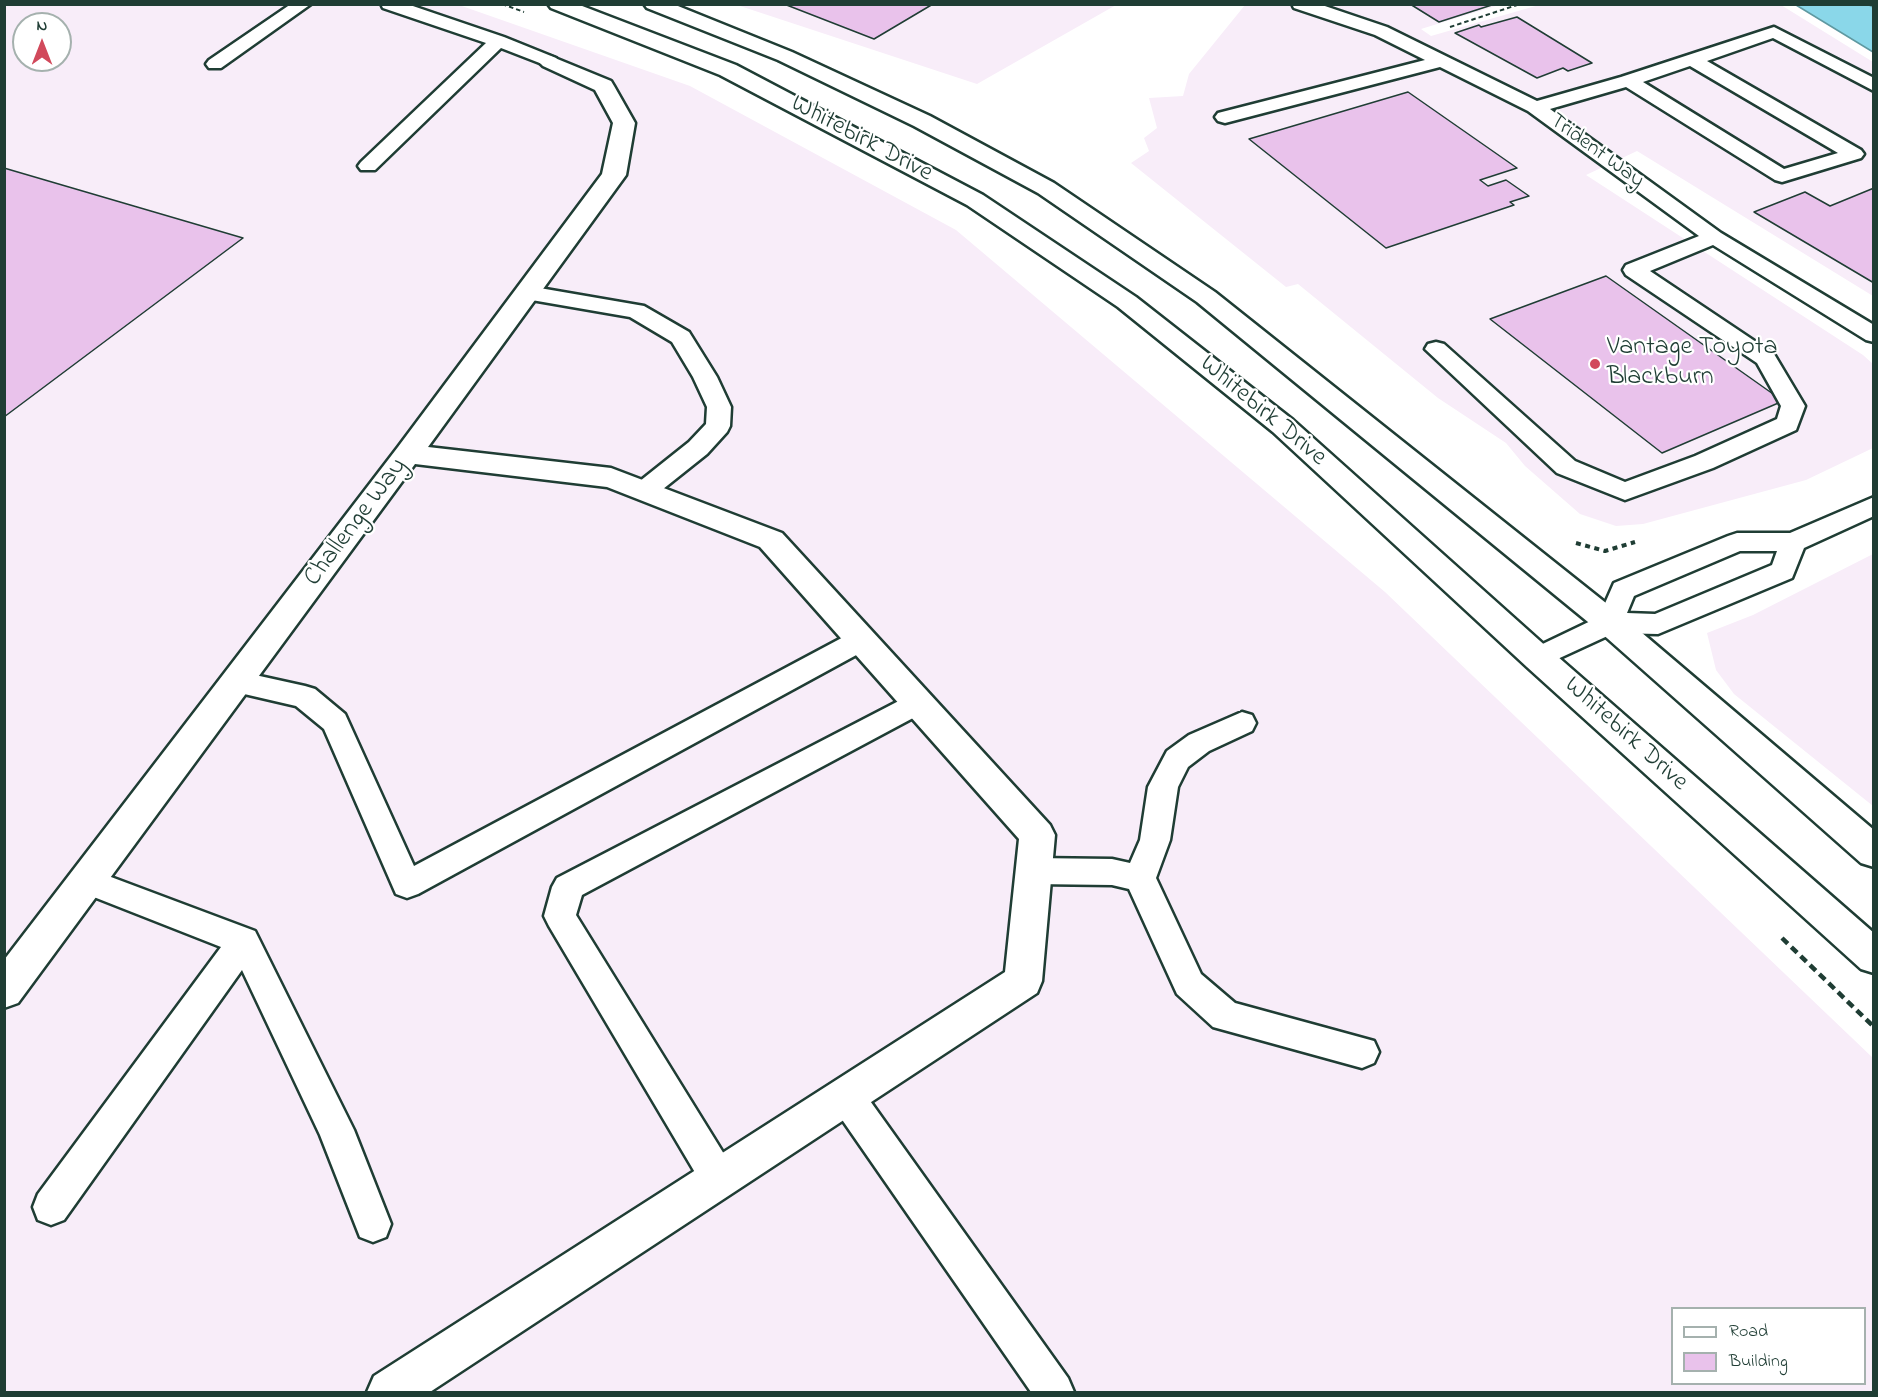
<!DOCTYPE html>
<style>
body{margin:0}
#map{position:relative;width:1878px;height:1397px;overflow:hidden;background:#fff;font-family:"Indie Flower",sans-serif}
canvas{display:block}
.frame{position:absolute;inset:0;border:6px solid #1f3d34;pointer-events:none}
.legend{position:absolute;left:1671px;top:1307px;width:195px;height:78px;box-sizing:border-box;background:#fff;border:2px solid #a5b1ae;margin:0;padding:8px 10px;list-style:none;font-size:18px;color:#1f3d34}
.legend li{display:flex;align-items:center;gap:12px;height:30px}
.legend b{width:30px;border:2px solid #a5b1ae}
.north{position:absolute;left:12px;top:12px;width:60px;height:60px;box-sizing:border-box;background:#fff;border:2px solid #a5b1ae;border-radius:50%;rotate:0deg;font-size:16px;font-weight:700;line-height:24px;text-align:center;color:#1f3d34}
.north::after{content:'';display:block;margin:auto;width:21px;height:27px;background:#d1495b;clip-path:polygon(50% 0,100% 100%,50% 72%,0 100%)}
</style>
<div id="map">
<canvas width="1878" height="1397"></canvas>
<div class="frame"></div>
<ul class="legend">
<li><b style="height:8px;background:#fff"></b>Road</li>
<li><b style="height:16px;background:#e9c2eb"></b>Building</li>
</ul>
<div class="north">N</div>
</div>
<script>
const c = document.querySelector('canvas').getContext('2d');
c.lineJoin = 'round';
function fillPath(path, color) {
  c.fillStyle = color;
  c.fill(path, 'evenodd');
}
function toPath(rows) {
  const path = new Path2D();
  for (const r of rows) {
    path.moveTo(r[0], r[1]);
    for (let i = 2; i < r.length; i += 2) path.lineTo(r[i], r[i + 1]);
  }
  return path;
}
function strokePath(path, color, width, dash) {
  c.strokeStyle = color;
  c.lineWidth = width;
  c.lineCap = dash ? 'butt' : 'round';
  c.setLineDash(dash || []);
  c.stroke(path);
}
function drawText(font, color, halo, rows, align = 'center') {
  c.font = font + ' "Indie Flower",sans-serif';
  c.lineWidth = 4.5;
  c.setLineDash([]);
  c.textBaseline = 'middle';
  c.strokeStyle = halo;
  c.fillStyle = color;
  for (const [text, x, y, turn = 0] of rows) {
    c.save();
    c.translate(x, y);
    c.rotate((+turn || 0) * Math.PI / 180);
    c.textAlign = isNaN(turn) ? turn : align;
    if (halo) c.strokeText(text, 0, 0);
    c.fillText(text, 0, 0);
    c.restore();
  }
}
fillPath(toPath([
 [5,5,459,5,690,86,956,230,1385,592,1873,1058,1873,1392,5,1392],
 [24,24,60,24,60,60,24,60],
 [1672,1308,1864,1308,1864,1384,1672,1384],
 [737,5,1116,5,977,84],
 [1245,5,1499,5,1421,29,1431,36,1539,5,1781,5,1873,62,1873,296,1637,151,1586,175,1863,355,1873,364,1873,448,1806,480,1643,524,1616,526,1580,514,1525,466,1506,443,1438,398,1298,284,1286,287,1131,163,1149,151,1144,138,1157,128,1149,98,1183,96,1189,74],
 [1873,554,1873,806,1734,694,1716,670,1707,633,1753,615]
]), '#f8edf9');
const water = toPath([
 [1869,5,1873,7,1873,52,1796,5,1869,5]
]);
fillPath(water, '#8ad7e9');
strokePath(water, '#5f99a1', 1.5);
const building = toPath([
 [784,4,933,4,874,39,784,4],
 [1410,4,1495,4,1439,22,1410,4],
 [1517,17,1592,63,1568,71,1563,68,1537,78,1455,33,1479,25,1481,27,1517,17],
 [1408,92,1517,168,1480,180,1488,186,1506,180,1529,196,1510,202,1514,205,1386,248,1249,139,1408,92],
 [4,168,243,238,4,417,4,168],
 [1874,188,1874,283,1754,212,1805,192,1830,206,1874,188],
 [1606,276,1783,401,1662,453,1490,319,1606,276]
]);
fillPath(building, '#e9c2eb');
strokePath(building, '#1f3d34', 1.5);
const service = toPath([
 [291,4,311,4,221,68,209,68,206,64,209,60,291,4],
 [381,4,407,4,504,37,556,58,559,62,556,66,550,67,501,48,375,170,361,170,358,166,361,162,486,43,383,8,381,4],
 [1292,4,1319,4,1387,27,1537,101,1621,77,1774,27,1874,78,1874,91,1773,38,1707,61,1861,150,1864,154,1861,158,1782,182,1775,180,1626,87,1550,109,1721,233,1874,325,1874,342,1866,340,1713,245,1650,271,1774,354,1805,406,1796,430,1713,468,1625,500,1557,473,1425,349,1428,344,1436,342,1444,344,1575,461,1625,482,1695,456,1777,419,1781,406,1757,363,1626,275,1623,270,1626,265,1699,236,1528,111,1440,67,1225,123,1218,121,1215,117,1218,113,1425,60,1375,35,1294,8,1292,4],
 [1690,66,1838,153,1784,169,1643,82,1690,66],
 [528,286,644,306,689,332,717,377,731,407,730,426,727,432,707,454,653,497,644,500,635,497,631,491,635,485,689,442,706,424,707,407,693,377,672,342,630,317,520,298,517,293,520,288,528,286],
 [1874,497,1874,516,1804,548,1792,578,1658,634,1614,633,1538,668,1528,665,1524,658,1528,651,1599,617,1614,583,1728,536,1737,533,1790,533,1874,497],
 [1740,551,1777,551,1772,565,1655,614,1627,613,1634,596,1740,551],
 [861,630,871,633,875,640,871,647,418,894,407,898,396,894,324,729,296,706,227,690,223,682,227,674,237,671,305,686,315,689,345,714,414,866,851,633,861,630],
 [918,691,928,694,932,702,928,710,582,895,576,915,732,1167,737,1179,732,1191,719,1197,706,1191,549,926,544,916,552,887,557,878,918,691],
 [1242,712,1252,715,1256,723,1252,731,1209,751,1188,767,1178,787,1170,840,1156,878,1201,974,1235,1003,1374,1041,1379,1052,1374,1063,1362,1068,1213,1027,1177,994,1129,889,1112,885,1034,884,1023,880,1018,871,1023,862,1034,858,1112,859,1130,863,1140,840,1148,787,1167,751,1189,735,1242,712],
 [87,868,255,931,354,1130,391,1224,386,1237,373,1242,360,1237,320,1135,242,970,64,1220,51,1225,38,1220,33,1207,38,1194,221,947,76,890,71,881,76,872,87,868],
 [846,1080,858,1084,1068,1378,1074,1392,1031,1392,834,1108,829,1096,834,1084,846,1080]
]);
const minor = toPath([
 [550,56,611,81,614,86,635,123,626,175,428,447,611,468,782,533,1050,825,1055,835,1042,981,1037,993,430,1392,367,1392,374,1376,1005,972,1019,839,760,547,607,487,415,464,18,1003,4,1008,4,960,398,447,602,174,613,123,595,90,543,66,539,62,543,58,550,56]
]);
const trunk = toPath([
 [548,4,577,4,736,65,983,195,1136,297,1293,420,1549,649,1874,933,1874,973,1861,969,1527,667,1273,432,1118,307,967,205,720,75,551,8,548,4],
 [644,4,673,4,792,52,930,116,1054,183,1215,292,1621,615,1874,830,1874,867,1861,863,1599,631,1197,302,1038,193,914,126,778,60,647,8,644,4]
]);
strokePath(service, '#1f3d34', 5);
strokePath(minor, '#1f3d34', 5);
strokePath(trunk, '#1f3d34', 5);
strokePath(toPath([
 [502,4,524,12],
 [1450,27,1520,4]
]), '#1f3d34', 2, [4.5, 3]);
strokePath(toPath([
 [1576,543,1605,551,1635,542]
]), '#1f3d34', 4, [5, 4.5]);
strokePath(toPath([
 [1782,938,1874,1027]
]), '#1f3d34', 4.5, [8, 5]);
fillPath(service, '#fff');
fillPath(minor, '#fff');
fillPath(trunk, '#fff');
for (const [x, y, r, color] of [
 [1595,364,6,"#d1495b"]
]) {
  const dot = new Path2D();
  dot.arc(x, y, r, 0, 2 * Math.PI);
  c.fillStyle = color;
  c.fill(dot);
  strokePath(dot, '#fff', 2);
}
drawText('22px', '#1f3d34', '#fff', [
 ["Trident Way",1596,152,36]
]);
drawText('26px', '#1f3d34', '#fff', [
 ["Whitebirk Drive",861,140,28],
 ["Whitebirk Drive",1262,412,40],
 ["Challenge Way",357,523,-53],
 ["Whitebirk Drive",1625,735,42]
]);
drawText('26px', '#1f3d34', '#fff', [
 ["Vantage Toyota",1607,349],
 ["Blackburn",1607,379]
], 'left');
</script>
